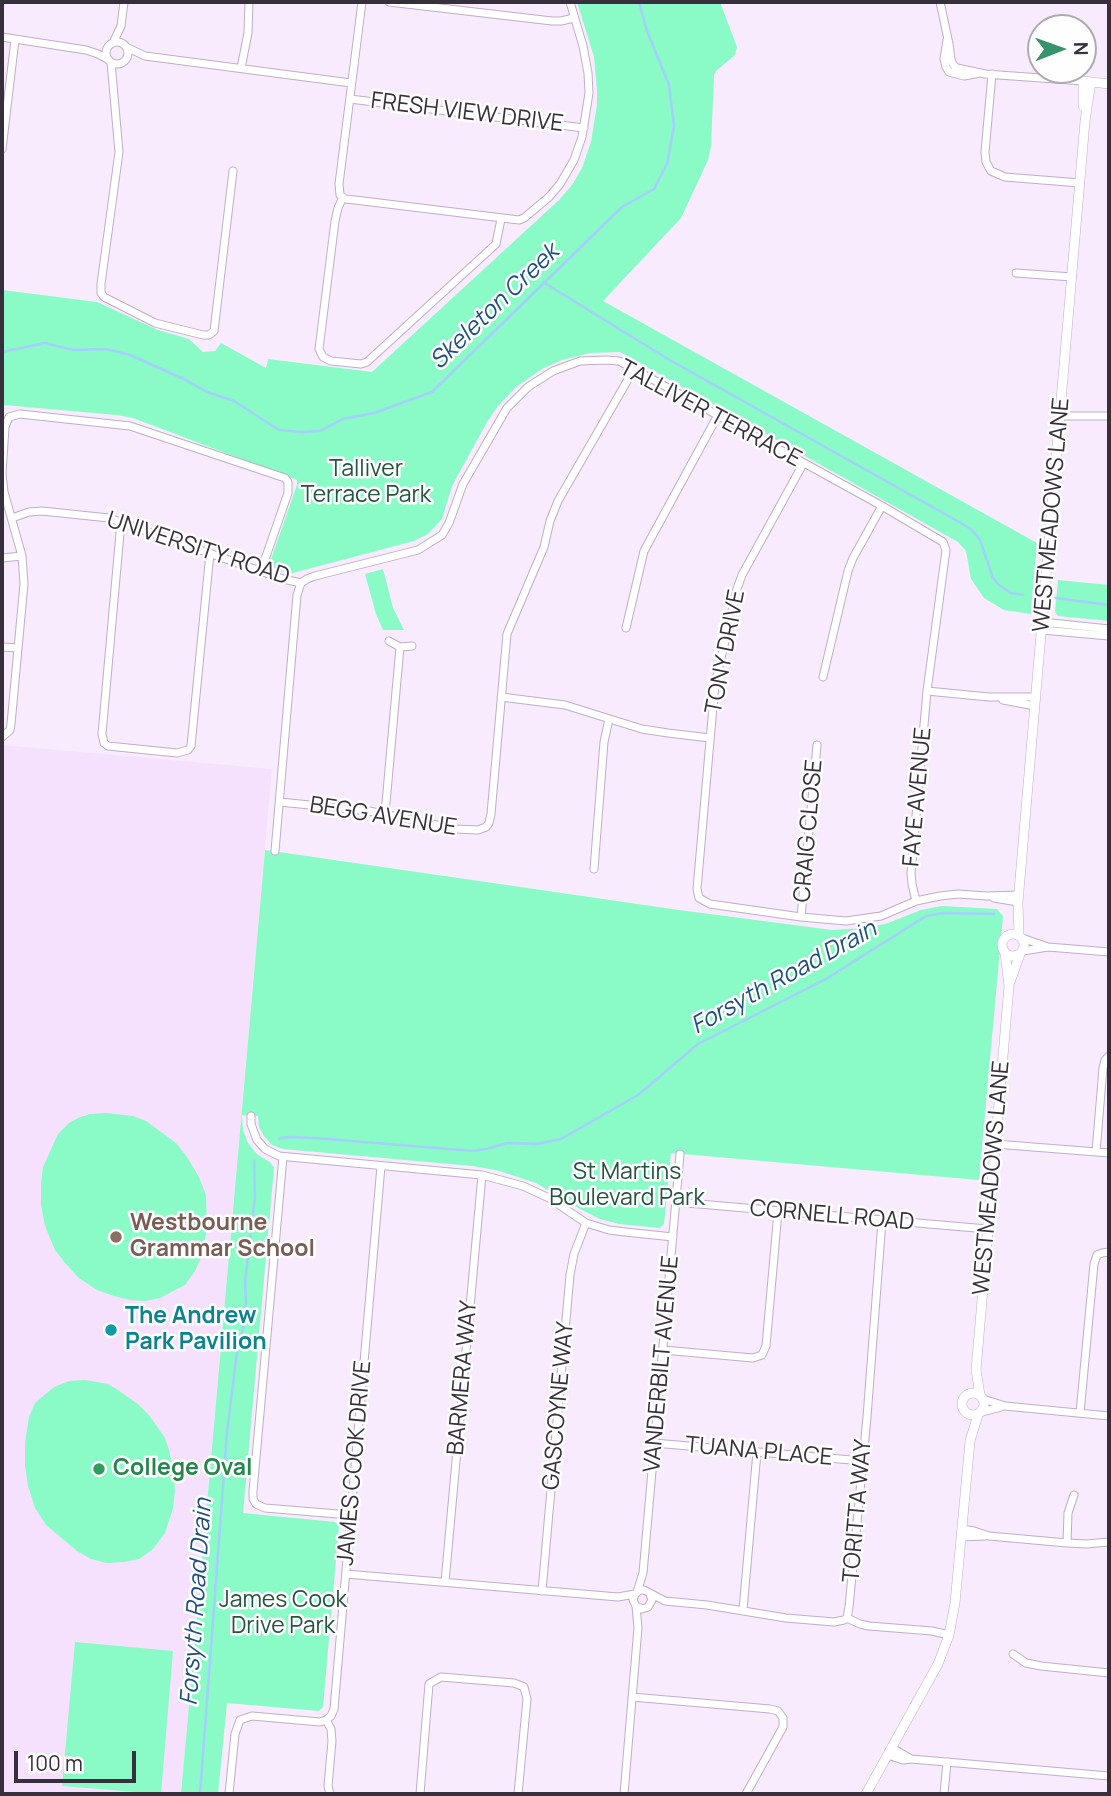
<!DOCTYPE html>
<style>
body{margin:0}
#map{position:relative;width:1111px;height:1796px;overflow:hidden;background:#f8ebfe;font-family:Manrope,sans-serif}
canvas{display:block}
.frame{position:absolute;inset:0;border:4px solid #372f3b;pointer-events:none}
.north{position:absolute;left:1027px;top:14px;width:70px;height:70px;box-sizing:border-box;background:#fefefe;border:2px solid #aeabb0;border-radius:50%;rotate:89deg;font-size:19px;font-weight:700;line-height:28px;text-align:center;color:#372f3b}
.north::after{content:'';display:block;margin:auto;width:24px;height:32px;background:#37936b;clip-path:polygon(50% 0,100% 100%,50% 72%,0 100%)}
.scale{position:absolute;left:14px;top:1751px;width:122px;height:32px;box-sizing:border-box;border:4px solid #372f3b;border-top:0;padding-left:9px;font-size:21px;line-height:24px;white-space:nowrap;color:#372f3b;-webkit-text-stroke:5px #fefefe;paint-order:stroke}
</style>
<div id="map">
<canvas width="1111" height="1796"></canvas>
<div class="frame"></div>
<div class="north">N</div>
<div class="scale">100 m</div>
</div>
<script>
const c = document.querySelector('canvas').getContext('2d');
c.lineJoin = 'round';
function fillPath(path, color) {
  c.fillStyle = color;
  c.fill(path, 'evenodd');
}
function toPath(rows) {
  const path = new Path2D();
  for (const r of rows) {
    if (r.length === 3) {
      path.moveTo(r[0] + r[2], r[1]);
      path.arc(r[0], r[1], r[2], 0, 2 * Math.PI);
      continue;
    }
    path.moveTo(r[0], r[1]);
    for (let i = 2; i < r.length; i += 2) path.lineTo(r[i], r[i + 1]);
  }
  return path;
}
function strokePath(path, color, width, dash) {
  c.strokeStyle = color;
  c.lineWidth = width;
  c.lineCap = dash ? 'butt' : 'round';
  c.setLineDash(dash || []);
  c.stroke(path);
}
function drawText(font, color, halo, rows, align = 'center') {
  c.font = font + ' Manrope,sans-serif';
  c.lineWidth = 5;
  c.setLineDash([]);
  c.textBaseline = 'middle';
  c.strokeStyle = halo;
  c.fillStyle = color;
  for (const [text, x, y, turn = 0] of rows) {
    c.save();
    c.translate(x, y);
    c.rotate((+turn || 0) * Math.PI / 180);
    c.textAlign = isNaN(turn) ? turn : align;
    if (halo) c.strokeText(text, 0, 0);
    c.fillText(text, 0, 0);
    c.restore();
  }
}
fillPath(toPath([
 [2,745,272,769,181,1794,2,1794]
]), '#f5e1fe');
fillPath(toPath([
 [577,2,720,2,737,47,735,55,716,71,714,75,711,147,708,160,681,218,603,301,1037,543,1031,614,1004,610,984,598,971,579,966,551,958,542,620,352,590,353,562,360,542,369,516,387,498,406,487,422,452,486,442,519,428,534,414,541,289,574,273,567,270,562,297,485,297,480,133,418,117,415,4,405,2,407,2,290,97,302,158,330,189,339,203,352,215,351,221,343,266,368,268,359,372,372,559,200,572,185,582,168,591,142,597,105,597,90,594,57],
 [383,569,393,608,404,630,383,630,376,614,365,574],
 [1058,580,1109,585,1109,621,1058,616,1055,612],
 [265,850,679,910,832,930,867,928,888,923,921,910,942,906,997,909,1003,916,979,1180,671,1153,664,1224,660,1228,619,1224,600,1219,580,1209,536,1183,496,1170,472,1166,283,1149,272,1145,264,1136,259,1127,258,1116,242,1115,243,1130,248,1143,257,1154,271,1163,274,1168,243,1513,335,1522,339,1526,323,1707,319,1711,227,1703,218,1794,181,1794,198,1605],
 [106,1113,133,1116,146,1121,176,1143,187,1157,199,1177,206,1195,207,1226,202,1256,195,1271,185,1285,160,1298,145,1301,130,1300,114,1296,97,1290,79,1278,65,1263,55,1250,45,1226,41,1205,41,1184,43,1167,58,1134,69,1123,78,1118,90,1114],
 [85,1380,108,1384,118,1390,139,1405,149,1415,165,1438,169,1450,174,1473,175,1491,173,1508,165,1533,153,1549,139,1559,124,1562,107,1563,91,1559,77,1551,46,1525,35,1508,28,1486,25,1465,25,1442,29,1417,35,1403,54,1387,69,1381],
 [75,1642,173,1651,161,1794,62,1786]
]), '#8afac6');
strokePath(toPath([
 [543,282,668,359,961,523,972,530,980,540,993,578,999,585,1011,593,1023,595],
 [2,352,45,343,73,350,106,349,130,355,184,379,207,392,234,401,279,430,302,432,320,431,343,419,374,413,432,392,622,207,654,189,667,164,674,126,669,85,647,31,639,2],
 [1056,598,1109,605],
 [279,1139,288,1137,315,1138,473,1151,486,1149,507,1143,537,1144,561,1139,638,1095,698,1044,826,979,926,916,943,913,994,914],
 [200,1794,227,1433,237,1351,244,1324,246,1302,245,1282,255,1197,254,1161]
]), '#a5cffc', 2.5);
const minor = toPath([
 [362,2,339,184,340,195,345,199,355,200,519,220,524,218,549,197,560,184,574,160,582,137,589,93,588,73,583,46,570,2],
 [389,2,552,21,561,21,574,18],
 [940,2,949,44,951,60,954,66,957,68,985,74,1083,81],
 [2,37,86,50,98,54,109,60],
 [947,40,944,59,946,67,949,72,964,76,980,73],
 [117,53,11],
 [113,43,121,26,124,2],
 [126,47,145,56,351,83],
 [111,62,119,152,101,284,101,293,104,297,155,323,203,335,209,335,214,331,233,171],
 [241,68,248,33,249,2],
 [992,74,985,152,986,162,991,171,1005,177,1080,183],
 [350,99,584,128],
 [2,149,15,40],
 [343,197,338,208,335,221,319,349,323,357,331,361,361,364,367,362,496,244,501,219],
 [1016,273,1072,277],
 [1060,416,1109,416],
 [803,464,742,575,737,589,715,684,697,889,699,898,710,904,801,917,846,921,881,916,916,901,940,896,958,894,987,896,1018,895],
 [12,518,29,512,42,511,109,518,283,579,301,583],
 [121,522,102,734,104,743,108,746,177,753,188,750,191,746,210,553],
 [2,558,22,556],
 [1042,622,1109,629],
 [626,628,644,551,718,415],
 [1042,630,1109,636],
 [389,641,400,647,412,646],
 [2,647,18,648],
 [823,677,848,571,853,558,882,506],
 [927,691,989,697,1035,697],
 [501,697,565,705,642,729,668,733,710,738],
 [1003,700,1035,706],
 [2,737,10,730,11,724,24,584,22,556,4,492,2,474,5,427,9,417,20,414,130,426,285,478,288,482,288,493,261,571],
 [280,802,369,811,456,829,478,830,486,827,489,823,491,814,507,634,544,547,550,521,558,501,634,369],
 [385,814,400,647],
 [275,851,297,595,301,583,307,579,315,576,418,550,442,535,449,523,463,484,507,408,528,387,553,371,580,361,606,360,619,361,634,369,882,506,943,542,946,550,927,691,911,873,912,884,916,901],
 [594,869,604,742,609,719],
 [994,898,1018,902],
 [801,917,817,745],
 [1022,938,1048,947],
 [1023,951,1048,947,1109,952],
 [251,1116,251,1124,257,1140,265,1149,279,1156,482,1175,523,1186,549,1198,586,1223,609,1230,625,1232,673,1237],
 [995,1144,1109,1153],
 [1096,1152,1103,1068,1105,1060,1109,1056],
 [283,1157,253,1491,253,1499,256,1504,265,1508,350,1515],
 [676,1202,987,1229],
 [663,1350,753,1358,762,1355,766,1346,778,1212],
 [983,1399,1005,1406,1109,1416],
 [982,1412,1001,1407],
 [1080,1413,1094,1264,1097,1255,1102,1253,1109,1252],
 [654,1443,863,1461],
 [962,1529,974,1531,989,1536,1067,1543,1086,1544,1109,1542],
 [961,1537,985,1536],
 [1067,1543,1068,1513,1074,1495],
 [346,1574,618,1597,635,1594],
 [445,1582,482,1175],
 [542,1591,570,1275,574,1254,586,1223],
 [637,1592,643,1573,680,1154],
 [650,1594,652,1600,648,1607,642,1609,636,1606,633,1600,635,1594,640,1590,644,1590,665,1601,707,1605,786,1618,834,1622,844,1620,847,1618,849,1607,867,1417,882,1221],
 [743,1610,757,1452],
 [847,1618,860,1624,869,1626,932,1631,949,1635],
 [1013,1654,1026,1663,1041,1666,1109,1673],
 [632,1697,770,1709,778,1711,783,1718,783,1727,746,1794],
 [326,1720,331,1729,332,1741,328,1786,330,1794],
 [892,1748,911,1759],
 [888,1755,903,1760,911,1759,1109,1776],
 [229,1794,235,1734,240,1720,252,1716,320,1722,326,1720,331,1716,334,1709,381,1166],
 [420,1794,429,1684,441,1677,514,1683,524,1687,527,1699,518,1794],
 [624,1794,638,1628,636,1606],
 [944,1794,947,1762]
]);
const tertiary = toPath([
 [1083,106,1083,81,1109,84],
 [1013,945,11],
 [1019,936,1018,902,1085,121,1091,82],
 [1010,982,1020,954],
 [973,1404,11],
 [980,1395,976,1370,1009,986,1005,952],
 [866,1794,938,1664,949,1635,955,1603,970,1441,978,1415]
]);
strokePath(minor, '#c1adca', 9);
strokePath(tertiary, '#c1adca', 10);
strokePath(minor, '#fff', 7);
strokePath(tertiary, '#fff', 9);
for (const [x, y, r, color] of [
 [116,1237,7,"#8d6e63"],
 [111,1330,7,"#0f9aa8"],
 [99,1469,7,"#2e9e5b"]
]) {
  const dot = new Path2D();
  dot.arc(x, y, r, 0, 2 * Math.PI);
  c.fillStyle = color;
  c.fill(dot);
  strokePath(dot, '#fefefe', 2.5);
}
drawText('23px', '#372f3b', '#fefefe', [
 ["FRESH VIEW DRIVE",467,113,7],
 ["TALLIVER TERRACE",710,414,28],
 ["WESTMEADOWS LANE",1052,515,-85],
 ["UNIVERSITY ROAD",198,549,18],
 ["TONY DRIVE",726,652,-79],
 ["FAYE AVENUE",918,797,-85],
 ["BEGG AVENUE",383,817,9],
 ["CRAIG CLOSE",809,831,-85],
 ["WESTMEADOWS LANE",992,1178,-85],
 ["CORNELL ROAD",832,1216,5],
 ["VANDERBILT AVENUE",662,1364,-85],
 ["BARMERA WAY",463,1378,-85],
 ["GASCOYNE WAY",559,1406,-85],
 ["TUANA PLACE",759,1452,5],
 ["JAMES COOK DRIVE",355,1463,-85],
 ["TORITTA WAY",858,1511,-85]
]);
drawText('23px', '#24533e', '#fefefe', [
 ["Talliver",366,470],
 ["Terrace Park",366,496],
 ["St Martins",627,1173],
 ["Boulevard Park",627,1199],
 ["James Cook",283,1601],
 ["Drive Park",283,1627]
]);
drawText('bold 23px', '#785e54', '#fefefe', [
 ["Westbourne",130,1224],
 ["Grammar School",130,1250]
], 'left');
drawText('bold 23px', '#0d838f', '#fefefe', [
 ["The Andrew",125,1317],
 ["Park Pavilion",125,1343]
], 'left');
drawText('bold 23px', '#27864d', '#fefefe', [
 ["College Oval",113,1469]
], 'left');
drawText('italic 24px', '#1d4e7d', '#fefefe', [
 ["Skeleton Creek",495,307,-44],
 ["Forsyth Road Drain",784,978,-29],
 ["Forsyth Road Drain",197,1602,-86]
]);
</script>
